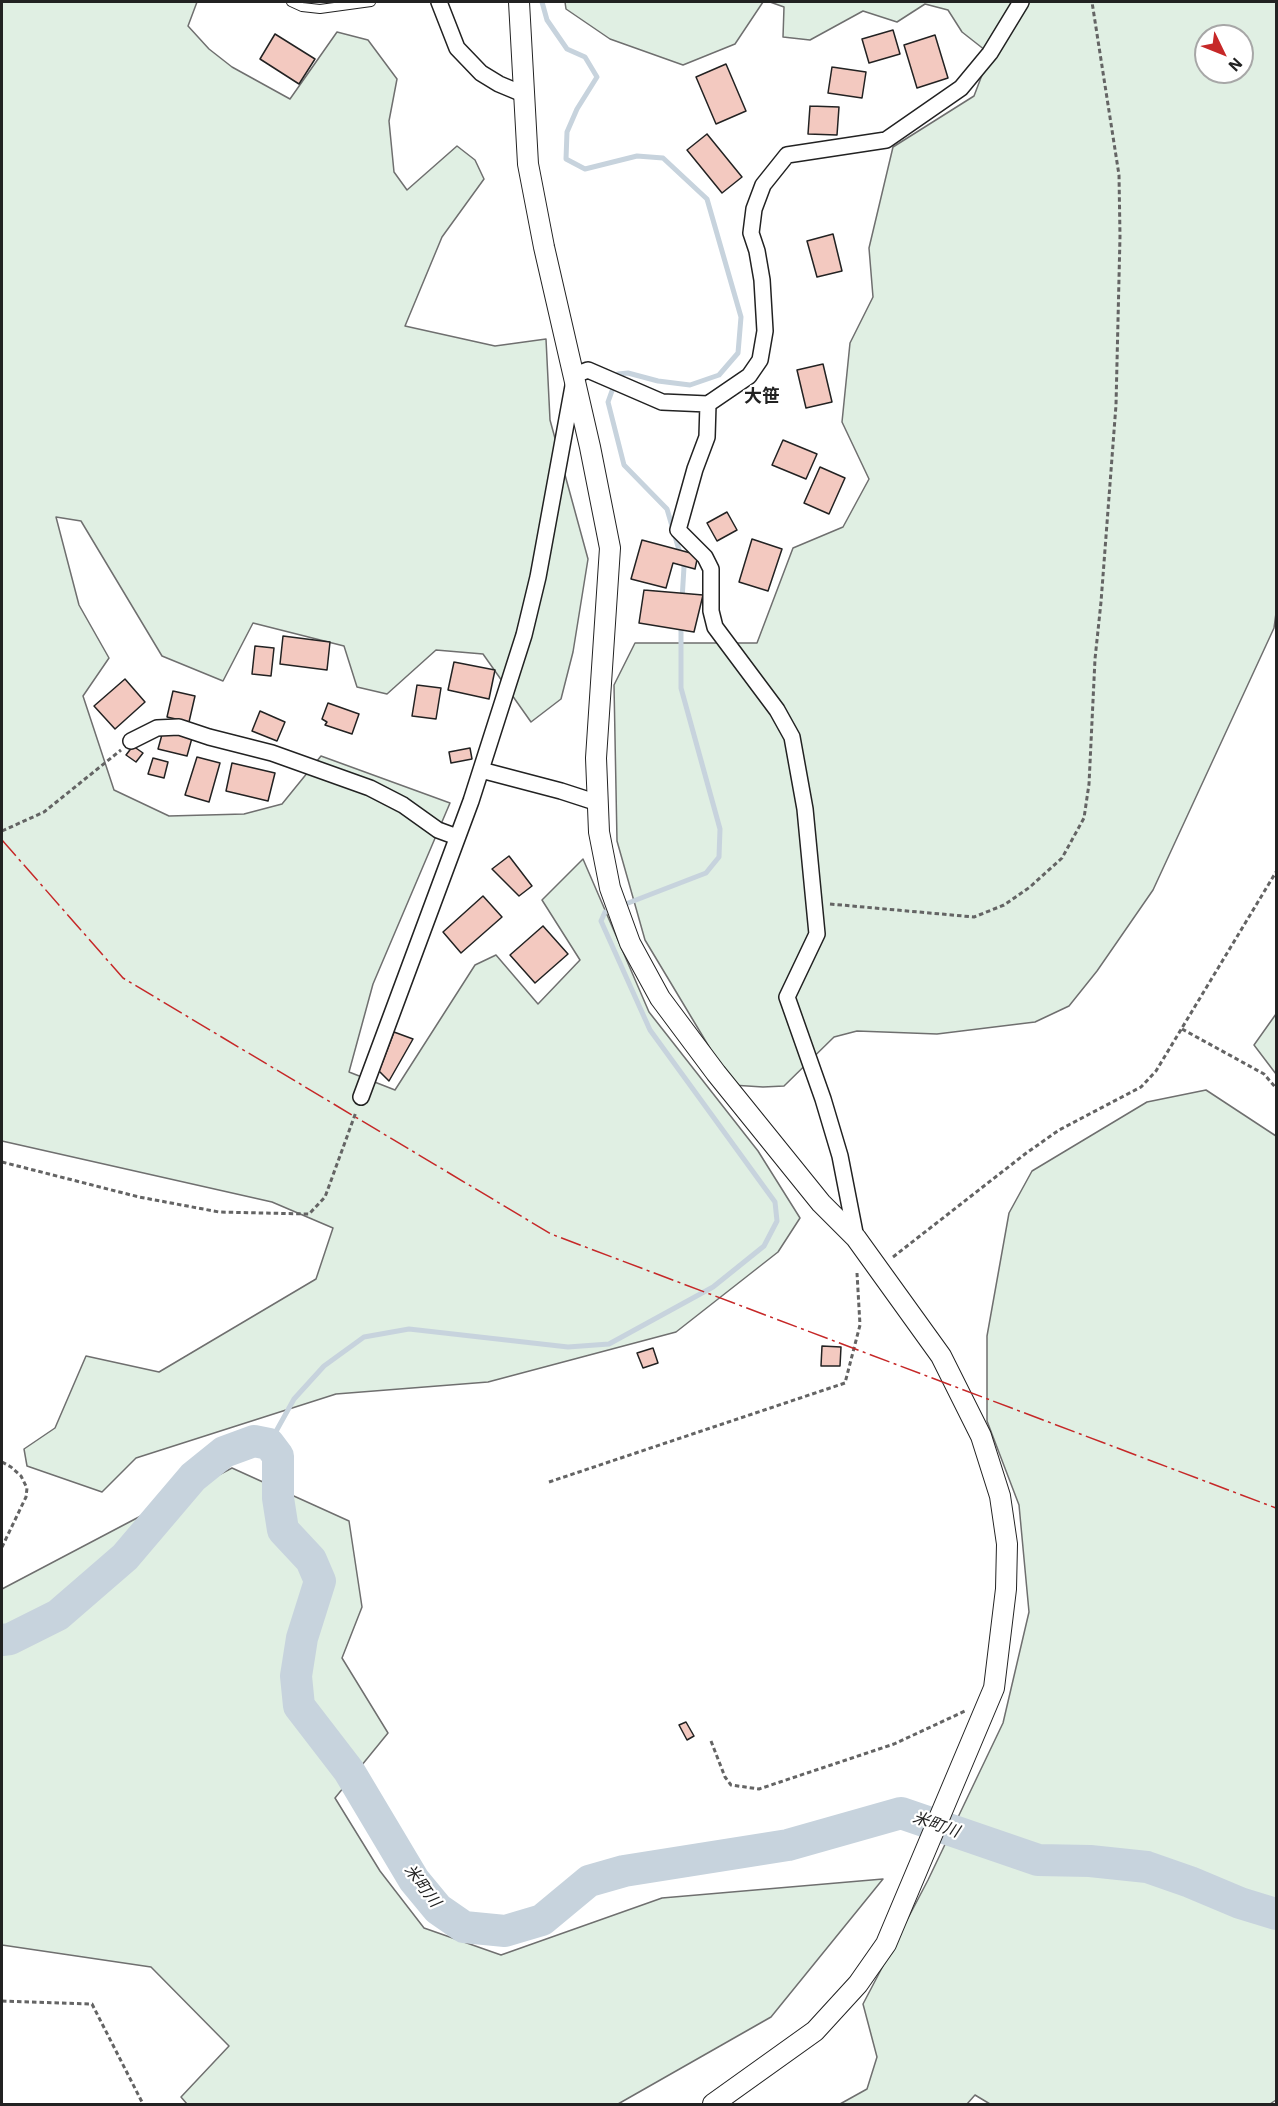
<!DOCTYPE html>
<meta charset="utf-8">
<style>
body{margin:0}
#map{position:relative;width:1278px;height:2106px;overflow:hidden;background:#fff;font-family:"IBM Plex Sans",sans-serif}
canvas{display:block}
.frame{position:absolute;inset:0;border:3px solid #222;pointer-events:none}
.north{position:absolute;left:1194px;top:24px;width:60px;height:60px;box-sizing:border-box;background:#fff;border:2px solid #a7a7a7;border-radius:50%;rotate:133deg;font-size:16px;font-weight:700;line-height:24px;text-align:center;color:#222}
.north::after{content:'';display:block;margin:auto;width:21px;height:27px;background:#c62828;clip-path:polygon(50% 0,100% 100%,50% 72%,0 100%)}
</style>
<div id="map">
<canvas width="1278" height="2106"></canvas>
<div class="frame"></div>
<div class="north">N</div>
</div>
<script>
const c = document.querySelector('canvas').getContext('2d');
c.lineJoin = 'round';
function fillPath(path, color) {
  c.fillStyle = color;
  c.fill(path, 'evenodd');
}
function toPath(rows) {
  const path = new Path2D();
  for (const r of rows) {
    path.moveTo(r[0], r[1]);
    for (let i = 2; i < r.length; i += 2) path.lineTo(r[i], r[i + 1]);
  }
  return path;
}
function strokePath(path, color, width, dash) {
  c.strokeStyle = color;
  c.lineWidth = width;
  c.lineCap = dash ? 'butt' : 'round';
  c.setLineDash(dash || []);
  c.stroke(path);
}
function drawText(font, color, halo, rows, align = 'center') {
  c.font = font + ' "IBM Plex Sans","Noto Sans JP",sans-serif';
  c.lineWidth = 4.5;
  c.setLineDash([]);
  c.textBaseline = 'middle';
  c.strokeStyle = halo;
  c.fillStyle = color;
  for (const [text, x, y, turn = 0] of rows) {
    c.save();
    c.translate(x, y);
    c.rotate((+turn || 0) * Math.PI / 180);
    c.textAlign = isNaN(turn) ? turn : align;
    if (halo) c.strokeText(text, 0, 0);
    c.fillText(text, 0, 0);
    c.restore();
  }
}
const green = toPath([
 [2,2,197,2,188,26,209,49,232,67,290,99,337,32,368,40,397,79,389,121,394,172,407,190,457,146,475,160,484,179,442,237,405,326,495,346,546,339,550,420,588,559,573,652,561,699,531,722,483,654,436,650,387,694,357,687,344,646,253,623,223,681,162,656,81,521,56,517,79,605,109,658,83,696,114,790,169,816,244,814,282,804,321,756,450,803,373,984,349,1072,395,1090,475,965,496,955,538,1004,580,960,542,900,583,859,649,1012,758,1151,800,1218,778,1252,676,1332,488,1382,336,1394,136,1458,102,1492,27,1466,24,1449,55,1428,86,1356,159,1372,316,1279,333,1228,272,1202,2,1141,2,2],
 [565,2,763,2,735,44,683,65,610,39,566,9,565,2],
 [770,2,1276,2,1276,613,1274,628,1153,890,1097,971,1069,1006,1035,1022,937,1034,857,1031,834,1037,784,1086,763,1087,732,1085,645,940,617,841,614,685,635,643,757,643,793,548,843,527,869,479,842,422,850,343,873,297,869,248,893,147,974,96,990,54,962,32,948,10,925,4,897,22,863,11,810,40,783,37,784,7,770,2],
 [1206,36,1242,36,1242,72,1206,72,1206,36],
 [1276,1014,1276,1074,1254,1045,1276,1014],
 [1206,1090,1276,1136,1276,2100,1270,2104,990,2104,975,2095,967,2104,840,2104,867,2089,877,2057,863,2004,928,1880,1003,1723,1029,1612,1019,1505,987,1421,987,1336,1009,1213,1032,1171,1147,1102,1206,1090],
 [232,1468,349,1521,362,1607,342,1658,388,1733,335,1798,380,1871,424,1928,501,1955,662,1898,883,1879,771,2017,618,2104,187,2104,181,2097,229,2046,151,1967,2,1945,2,1589,232,1468]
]);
fillPath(green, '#e0efe3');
strokePath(green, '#6f6f6f', 1.5);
strokePath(toPath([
 [542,2,547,20,567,49,585,57,597,77,577,109,567,132,566,159,585,169,637,156,663,158,707,199,741,317,738,353,719,375,690,385,658,381,628,373,618,374,608,402,624,465,667,509,684,567,682,600],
 [623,905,706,873,719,857,720,829,681,688,681,625],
 [269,1444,294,1399,324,1366,364,1337,409,1329,568,1347,609,1344,713,1287,764,1246,777,1221,775,1202,650,1030,601,921,605,912]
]), '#c7d3dd', 5);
strokePath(toPath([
 [2,1640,10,1639,58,1615,125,1557,193,1477,224,1452,254,1441,269,1444,278,1456,278,1498,283,1530,311,1560,320,1581,302,1638,296,1676,299,1706,349,1771,414,1880,438,1909,464,1927,505,1931,542,1920,589,1881,624,1871,788,1845,901,1813,1038,1860,1090,1861,1147,1867,1190,1882,1240,1903,1276,1914]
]), '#c7d3dd', 32);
const building = toPath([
 [893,30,900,54,869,63,862,39,893,30],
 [275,34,315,59,299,84,260,59,275,34],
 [935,35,948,78,917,88,904,45,935,35],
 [726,64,746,111,716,124,696,77,726,64],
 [832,67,866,72,862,98,828,93,832,67],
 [810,106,839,107,837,135,808,134,810,106],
 [707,134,742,177,722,193,687,150,707,134],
 [833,234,842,271,817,277,807,241,833,234],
 [823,364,832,402,806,408,797,370,823,364],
 [783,440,817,454,806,479,772,465,783,440],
 [820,467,845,478,829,514,804,503,820,467],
 [727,512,737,530,717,541,707,523,727,512],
 [752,539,782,549,768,591,739,582,752,539],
 [642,540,698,555,695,569,673,563,666,588,631,579,642,540],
 [644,590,703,595,694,632,639,623,644,590],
 [283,636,330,642,327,670,280,664,283,636],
 [255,646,274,648,271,676,252,674,255,646],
 [454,662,495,670,489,699,448,690,454,662],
 [125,679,145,702,115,729,94,706,125,679],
 [417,685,441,688,436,719,412,716,417,685],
 [173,691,195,696,189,722,167,717,173,691],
 [328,703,359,714,352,734,325,725,327,722,322,719,328,703],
 [260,711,285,722,277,741,252,731,260,711],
 [163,731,192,738,187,756,158,749,163,731],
 [133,746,143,753,136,762,126,755,133,746],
 [470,748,472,759,451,763,449,752,470,748],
 [197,757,220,763,209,802,185,795,197,757],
 [153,758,168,762,164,778,148,774,153,758],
 [232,763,275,773,268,801,226,791,232,763],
 [509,856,532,886,519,896,492,869,509,856],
 [483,896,502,917,461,953,443,932,483,896],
 [543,926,568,954,535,983,510,955,543,926],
 [394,1032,413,1039,389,1081,379,1071,394,1032],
 [822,1346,841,1347,840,1366,821,1366,822,1346],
 [653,1348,658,1363,643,1368,637,1353,653,1348],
 [686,1722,694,1736,687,1740,679,1725,686,1722]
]);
fillPath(building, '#f3c9c0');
strokePath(building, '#222', 1.5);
const service = toPath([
 [291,2,302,7,320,9,371,2]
]);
const minor = toPath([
 [439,2,457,48,481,73,499,84,523,94],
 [708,404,707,437,695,469,678,530,705,557,711,569,711,611,715,627,777,710,792,737,805,809,817,934,787,997,823,1099,840,1156,856,1238],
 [131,741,157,728,179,727,209,737,272,753,370,788,403,805,438,830,457,837],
 [481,770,561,791,598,803],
 [361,1097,471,801,524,635,538,577,575,375,588,370,662,402,708,404,749,376,760,360,765,331,762,280,757,251,751,233,754,209,763,185,787,155,886,140,961,88,990,53,1021,2]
]);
const tertiary = toPath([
 [519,2,528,164,544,247,590,447,610,548,596,758,599,832,610,888,630,943,660,998,716,1073,821,1203,856,1238,941,1356,981,1436,1000,1496,1007,1544,1006,1589,994,1688,886,1944,858,1984,815,2031,713,2104]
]);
strokePath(service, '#222', 10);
strokePath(minor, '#222', 18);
strokePath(tertiary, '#222', 22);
strokePath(toPath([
 [2,831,44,812,121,750],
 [830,904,974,917,1004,905,1030,887,1062,858,1084,818,1089,784,1095,659,1101,602,1116,405,1120,236,1119,175,1092,2],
 [1182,1029,1264,1074,1276,1088],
 [2,1162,139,1197,219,1212,309,1214,325,1197,356,1112],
 [893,1257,1025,1154,1059,1130,1141,1087,1156,1071,1276,872],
 [2,1462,11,1467,21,1476,27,1488,26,1497,2,1547],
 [549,1482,845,1383,860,1325,857,1273],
 [711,1741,725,1777,731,1785,759,1789,894,1744,965,1711],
 [2,2001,92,2004,143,2104]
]), '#646464', 3, [4.5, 3]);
strokePath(service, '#fff', 8);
strokePath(minor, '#fff', 15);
strokePath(tertiary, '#fff', 20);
strokePath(toPath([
 [2,840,123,978,551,1234,1276,1508]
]), '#c62828', 1.5, [21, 4.5, 3, 4.5]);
drawText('italic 16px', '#222', '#fff', [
 ["米町川",936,1825,19],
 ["米町川",422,1886,53]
]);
drawText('bold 18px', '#222', '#fff', [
 ["大笹",762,397]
]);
</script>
